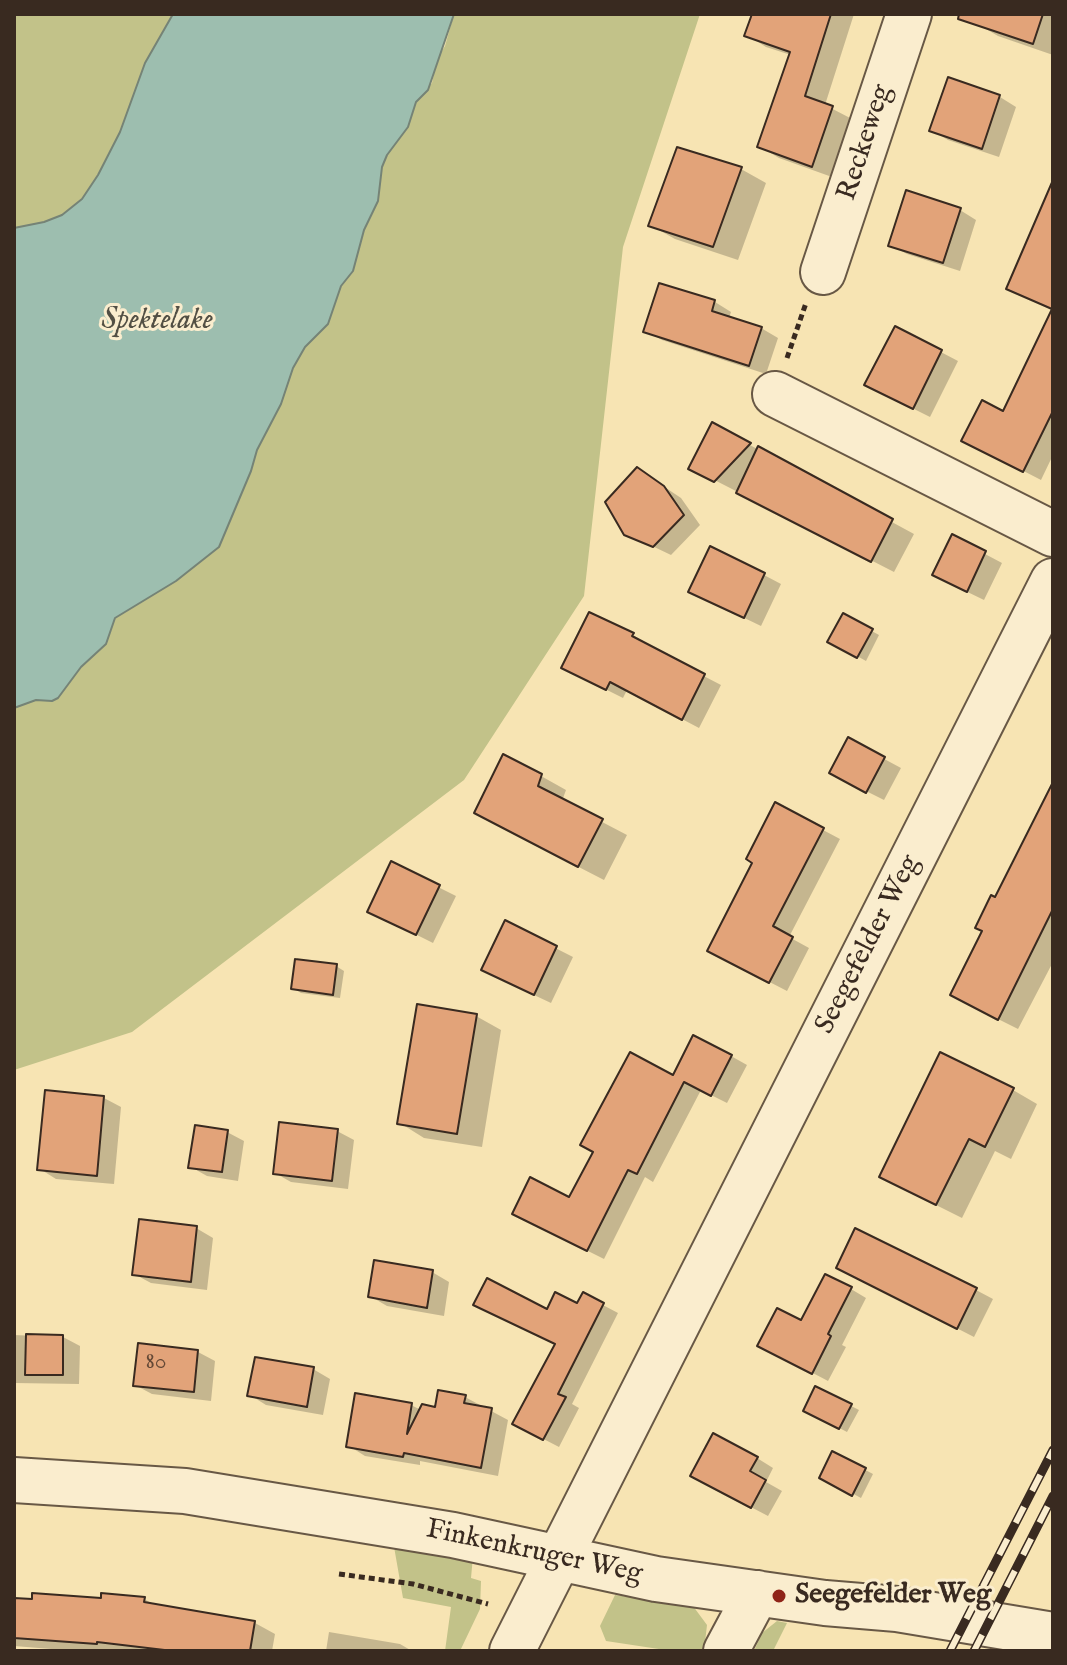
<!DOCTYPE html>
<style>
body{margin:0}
#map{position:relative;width:1067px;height:1665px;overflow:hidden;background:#f7e4b3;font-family:"IM FELL English",serif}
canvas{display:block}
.frame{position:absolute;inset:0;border:16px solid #392a20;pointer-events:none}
</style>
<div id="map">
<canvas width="1067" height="1665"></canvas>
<div class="frame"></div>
</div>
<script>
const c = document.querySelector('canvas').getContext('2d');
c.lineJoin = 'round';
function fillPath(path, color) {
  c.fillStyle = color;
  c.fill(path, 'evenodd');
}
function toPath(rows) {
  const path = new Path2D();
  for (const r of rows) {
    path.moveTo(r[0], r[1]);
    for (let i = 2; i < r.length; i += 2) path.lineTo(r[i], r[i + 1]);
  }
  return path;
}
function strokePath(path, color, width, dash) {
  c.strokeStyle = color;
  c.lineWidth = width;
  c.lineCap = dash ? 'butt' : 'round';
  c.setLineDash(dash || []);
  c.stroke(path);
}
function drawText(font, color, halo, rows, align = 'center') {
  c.font = font + ' "IM FELL English",serif';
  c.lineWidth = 6;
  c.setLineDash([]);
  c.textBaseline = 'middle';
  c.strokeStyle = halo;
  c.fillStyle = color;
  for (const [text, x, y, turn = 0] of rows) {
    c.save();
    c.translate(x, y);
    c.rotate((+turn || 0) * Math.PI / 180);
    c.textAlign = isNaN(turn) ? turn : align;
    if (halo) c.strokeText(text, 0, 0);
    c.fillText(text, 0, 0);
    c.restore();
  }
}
fillPath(toPath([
 [14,14,173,14,146,63,120,132,98,175,82,199,62,215,44,222,14,228],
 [454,14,700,14,623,247,584,596,464,780,132,1032,14,1070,14,708,36,700,52,701,58,698,81,667,106,644,115,618,219,547,251,471,257,450,281,404,293,368,305,347,328,324,341,286,353,271,364,230,378,201,382,167,387,155,408,127,416,102,432,83,437,59,445,46],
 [393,1541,473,1556,471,1578,481,1581,480,1609,460,1651,445,1651,451,1607,403,1598],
 [615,1595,693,1606,707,1625,704,1651,672,1651,606,1641,600,1626],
 [777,1621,787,1623,773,1651,754,1651,762,1633]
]), '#c2c289');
const water = toPath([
 [173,14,454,14,428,90,416,102,408,127,387,155,382,167,378,201,364,230,353,271,341,286,328,324,305,347,293,368,281,404,257,450,251,471,219,547,176,581,115,618,106,644,81,667,58,698,52,701,36,700,14,708,14,228,44,222,62,215,82,199,98,175,120,132,145,63,173,14]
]);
fillPath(water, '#9dbeaf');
strokePath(water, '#758376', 2);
fillPath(toPath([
 [755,14,854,14,825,105,852,119,832,177,779,158,759,146,791,55,766,47,747,35],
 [977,14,1053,14,1053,55,998,36,974,22],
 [949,80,1000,97,1016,107,999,157,948,140,931,130],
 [741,169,766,183,738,260,675,239,650,225],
 [960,210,976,220,960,271,907,254,890,245],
 [1053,215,1053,311,1009,288],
 [660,286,715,302,731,312,729,318,761,328,778,338,766,374,662,340,646,331],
 [1053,327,1053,455,1041,480,981,449],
 [895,328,958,361,930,417,884,394],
 [713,425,914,534,894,572,691,468],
 [654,480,681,498,700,525,671,555,625,533],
 [953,537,1002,563,984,600,951,584],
 [764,575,781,584,761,626,707,600],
 [590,615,633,635,649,645,648,647,721,685,699,728,627,690,623,698,581,677],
 [844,616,879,635,866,661,830,641],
 [849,740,901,768,884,800,848,782],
 [541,776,566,790,562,801,627,835,604,880,501,827],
 [1053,783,1053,962,1018,1029,972,1006,984,931,996,900],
 [776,805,840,839,789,937,809,948,787,991,727,960,755,862],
 [392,864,456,896,433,943,387,920],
 [506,923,573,957,551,1003,500,979],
 [336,966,344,971,340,998,301,993,293,988],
 [476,1016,501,1030,482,1147,424,1138,400,1123],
 [731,1056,747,1065,727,1103,701,1090,653,1182,645,1177,604,1259,530,1222,570,1199,674,1077],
 [1013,1090,1037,1104,1011,1159,995,1151,962,1218,906,1190],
 [104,1098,121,1107,114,1184,56,1179,40,1169],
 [337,1131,354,1140,348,1189,291,1182,275,1173],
 [227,1132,244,1141,238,1181,207,1176,191,1167],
 [196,1228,213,1238,207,1290,151,1283,134,1274],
 [432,1272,449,1282,444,1316,387,1306,370,1296],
 [855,1276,976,1290,993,1299,974,1337],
 [851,1289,866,1298,842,1345,846,1347,828,1381,775,1353,802,1323],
 [584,1295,618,1313,572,1404,579,1408,559,1447,530,1432,557,1345],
 [14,1335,63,1337,80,1346,79,1384,14,1383],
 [198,1352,215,1361,211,1401,152,1394,135,1385],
 [313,1369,330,1379,323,1415,266,1405,250,1395],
 [816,1388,859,1410,847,1432,805,1410],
 [465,1397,508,1420,498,1476,420,1461,420,1465,365,1456,349,1446,411,1405,421,1410,437,1409],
 [833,1453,873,1474,861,1498,821,1477],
 [757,1458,773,1468,766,1482,782,1491,768,1516,709,1485],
 [144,1599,157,1606,255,1623,275,1634,272,1651,76,1651,14,1646,14,1600],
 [329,1632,400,1644,412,1651,326,1651]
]), '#0003');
const building = toPath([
 [752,14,831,14,805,96,833,106,812,167,757,147,790,52,744,36,752,14],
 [959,14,1043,14,1033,44,958,19,959,14],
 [948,77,1000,95,982,149,929,131,948,77],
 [677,147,742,167,713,247,648,226,677,147],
 [1053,180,1053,411,1023,472,961,441,982,400,1003,411,1052,309,1006,289,1053,180],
 [906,190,961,208,943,263,888,246,906,190],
 [659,283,715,300,712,311,762,327,749,366,643,332,659,283],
 [895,326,942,350,913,409,864,385,895,326],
 [712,422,751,443,714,482,688,469,712,422],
 [758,446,893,519,871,562,736,493,758,446],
 [637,467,664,486,684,515,653,547,624,535,605,502,637,467],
 [952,534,986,551,967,592,932,575,952,534],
 [710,546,765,573,744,618,688,592,710,546],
 [589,612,634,633,632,636,705,674,682,720,610,682,606,690,561,668,589,612],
 [843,613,873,629,857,658,827,642,843,613],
 [848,737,885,757,866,793,829,773,848,737],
 [503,754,542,774,538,786,603,819,578,867,474,813,503,754],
 [1053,782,1053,909,998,1020,950,995,982,931,975,928,991,895,995,897,1053,782],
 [775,802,824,828,773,926,793,937,769,983,707,951,752,863,746,859,775,802],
 [391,861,440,885,416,935,367,912,391,861],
 [505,920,557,946,534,995,481,970,505,920],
 [295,959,337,964,333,995,291,989,295,959],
 [417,1004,477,1014,457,1134,397,1124,417,1004],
 [693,1035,732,1055,711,1096,684,1082,637,1174,628,1170,587,1251,512,1214,530,1177,569,1197,593,1152,580,1145,630,1052,673,1075,693,1035],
 [940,1052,1014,1088,985,1147,969,1139,936,1205,879,1177,940,1052],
 [45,1090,104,1096,97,1176,37,1170,45,1090],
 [279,1122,338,1129,332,1181,273,1174,279,1122],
 [195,1125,228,1130,222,1172,188,1168,195,1125],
 [139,1219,197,1226,191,1282,132,1275,139,1219],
 [855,1228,977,1288,957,1329,836,1268,855,1228],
 [374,1260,433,1270,427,1308,368,1297,374,1260],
 [825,1274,852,1287,828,1334,831,1336,812,1374,757,1346,777,1308,801,1320,825,1274],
 [487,1278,547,1309,555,1292,577,1303,583,1292,604,1303,558,1394,566,1397,543,1440,512,1424,555,1344,473,1305,487,1278],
 [26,1334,63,1335,63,1375,25,1375,26,1334],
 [138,1343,198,1350,194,1392,133,1386,138,1343],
 [255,1357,314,1367,307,1407,247,1396,255,1357],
 [815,1386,852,1404,839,1429,803,1411,815,1386],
 [438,1390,466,1395,464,1403,492,1408,481,1468,404,1453,403,1457,346,1447,355,1393,412,1403,407,1434,422,1404,435,1407,438,1390],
 [713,1433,758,1457,750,1471,766,1480,751,1508,690,1476,713,1433],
 [832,1451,866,1468,852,1496,819,1478,832,1451],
 [32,1593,101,1598,101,1593,145,1597,144,1602,255,1621,250,1651,173,1651,97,1642,97,1644,14,1638,14,1598,32,1599,32,1593]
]);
fillPath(building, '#e2a379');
strokePath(building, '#392a20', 2);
const minor = toPath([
 [823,272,909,14],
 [775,394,1053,534],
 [14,1480,185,1491,453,1535,656,1579,825,1603,897,1609,1053,1635],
 [512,1651,1053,581],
 [726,1651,757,1593]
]);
strokePath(minor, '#685845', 48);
strokePath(toPath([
 [787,358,806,303],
 [339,1574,413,1584,488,1604]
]), '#392a20', 5, [6, 4]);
strokePath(minor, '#faedce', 44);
const rail = toPath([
 [950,1651,1053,1450],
 [974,1651,1053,1496]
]);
strokePath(rail, '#392a20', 9);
strokePath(rail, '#faedce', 6, [18]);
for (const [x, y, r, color] of [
 [779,1596,8,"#8f2418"]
]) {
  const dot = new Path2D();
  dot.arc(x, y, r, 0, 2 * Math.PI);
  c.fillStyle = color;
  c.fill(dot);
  strokePath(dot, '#faedce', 3);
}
drawText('24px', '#634836', null, [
 ["80",156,1363]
]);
drawText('28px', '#392a20', '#faedce', [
 ["Reckeweg",866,143,-72],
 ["Seegefelder Weg",869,945,-63],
 ["Finkenkruger Weg",534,1553,12]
]);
drawText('bold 28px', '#392a20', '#faedce', [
 ["Seegefelder Weg",795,1596]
], 'left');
drawText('italic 30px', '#524f44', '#faedce', [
 ["Spektelake",157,322]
]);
</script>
